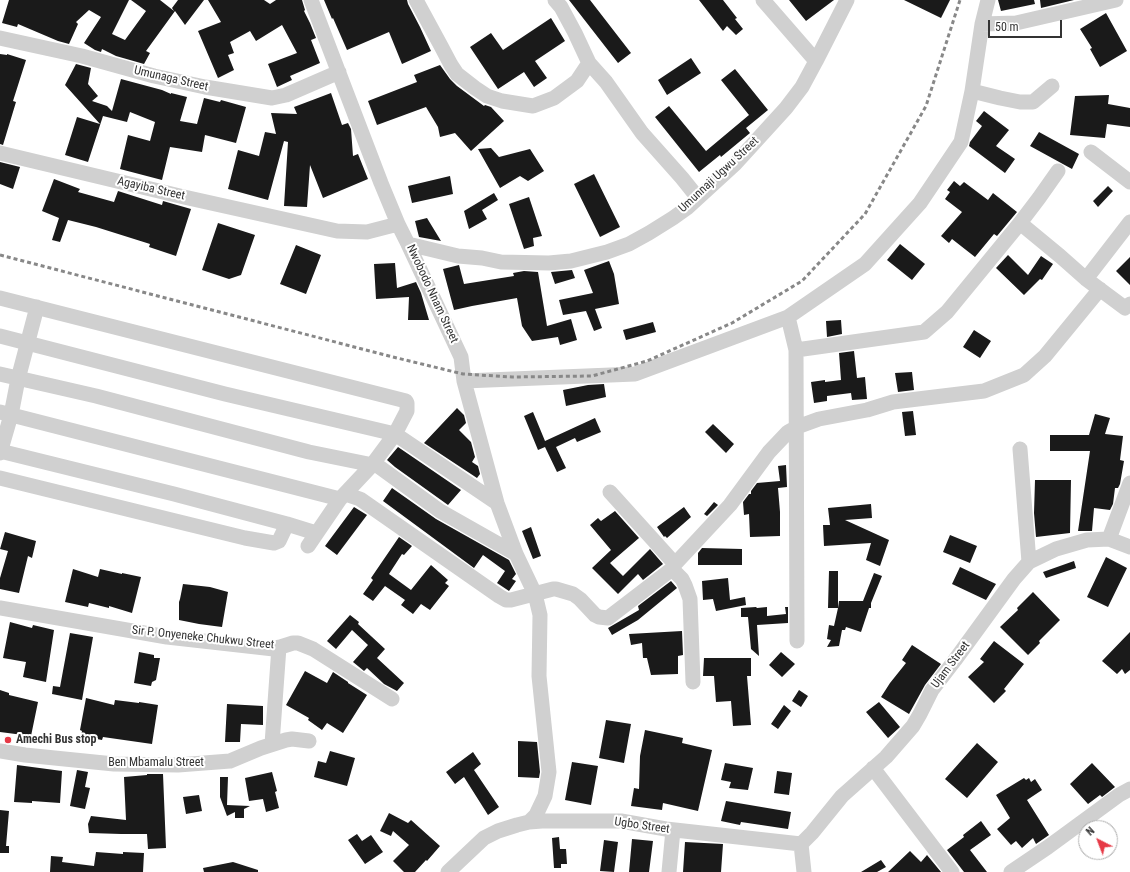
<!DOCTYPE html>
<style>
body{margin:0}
#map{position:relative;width:1130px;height:872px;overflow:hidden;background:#fff;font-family:"Roboto Condensed",sans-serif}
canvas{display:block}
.north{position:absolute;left:1078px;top:820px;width:40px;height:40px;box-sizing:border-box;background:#fff;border:1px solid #adadad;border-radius:50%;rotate:318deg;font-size:11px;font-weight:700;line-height:16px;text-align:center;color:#333}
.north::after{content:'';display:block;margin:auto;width:14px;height:18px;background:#e63946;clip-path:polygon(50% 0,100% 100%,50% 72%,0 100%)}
.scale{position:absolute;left:988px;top:20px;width:74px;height:18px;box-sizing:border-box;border:2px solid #333;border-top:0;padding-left:5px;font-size:12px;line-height:14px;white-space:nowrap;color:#333;-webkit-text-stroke:3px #fff;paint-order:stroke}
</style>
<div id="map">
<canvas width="1130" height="872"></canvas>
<div class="north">N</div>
<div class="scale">50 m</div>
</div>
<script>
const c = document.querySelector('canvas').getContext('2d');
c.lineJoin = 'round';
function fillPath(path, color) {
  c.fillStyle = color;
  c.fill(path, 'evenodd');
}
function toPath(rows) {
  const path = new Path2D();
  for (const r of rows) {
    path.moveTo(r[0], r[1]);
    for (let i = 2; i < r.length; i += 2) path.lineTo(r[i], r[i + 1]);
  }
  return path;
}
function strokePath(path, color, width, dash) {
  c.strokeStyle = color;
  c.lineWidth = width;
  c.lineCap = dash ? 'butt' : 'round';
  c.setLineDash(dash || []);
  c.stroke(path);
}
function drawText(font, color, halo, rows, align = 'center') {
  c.font = font + ' "Roboto Condensed",sans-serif';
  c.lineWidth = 4;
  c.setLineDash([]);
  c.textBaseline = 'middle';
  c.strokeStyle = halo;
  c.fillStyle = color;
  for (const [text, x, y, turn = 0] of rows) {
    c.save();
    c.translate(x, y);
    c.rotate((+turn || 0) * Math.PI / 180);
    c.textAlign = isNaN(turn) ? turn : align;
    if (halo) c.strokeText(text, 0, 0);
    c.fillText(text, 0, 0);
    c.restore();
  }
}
fillPath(toPath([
 [9,0,129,0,112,34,125,40,146,11,131,0,160,0,174,11,172,8,178,0,204,0,185,25,175,11,146,51,150,53,144,64,116,56,102,49,101,52,95,50,84,43,101,17,89,10,76,22,78,24,69,44,58,41,18,24,17,27,2,23],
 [208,0,264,0,270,4,276,0,302,0,305,10,304,11,310,23,316,38,311,40,320,63,290,76,292,80,277,87,268,64,297,53,282,25,256,41,250,31,230,42,234,53,228,55,234,70,218,78,198,31,221,22],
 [324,0,407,0,408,4,420,27,431,51,402,64,389,32,347,50,333,18,332,19],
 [569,0,590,0,631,53,618,63],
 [699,0,723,0,737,18,735,19,743,29,736,35,727,26,723,31],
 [789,0,834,0,806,21],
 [904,0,950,0,941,18],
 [998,0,1034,0,1035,4,1001,11],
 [1040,0,1074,0,1041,8],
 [1106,13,1127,51,1100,67,1090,49,1092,48,1080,29],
 [551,18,565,41,535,61,547,78,534,87,524,72,498,89,470,47,491,33,503,50],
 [0,54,7,55,7,54,26,60,13,101,16,102,3,145,0,144],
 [691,58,701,73,667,95,658,80],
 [76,64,91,68,88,84,98,96,92,101,107,106,112,111,121,79,162,90,171,94,171,93,187,97,180,121,197,124,204,98,220,102,221,100,246,107,236,143,205,135,202,152,170,147,162,180,120,169,128,135,150,141,155,122,130,112,127,122,103,116,88,162,65,155,77,117,100,124,65,85],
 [440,65,450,79,457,86,484,106,485,105,491,107,504,121,471,151,455,133,440,137,438,127,426,107,377,125,368,101,417,82,414,75],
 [735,69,768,110,746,128,750,133,721,157,720,155,699,172,655,117,669,106,706,151,749,115,721,80],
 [331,93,342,125,348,123,351,129,353,156,358,154,368,179,323,198,310,165,307,207,284,206,288,142,284,141,268,200,228,189,238,150,259,156,265,132,276,134,271,113,297,114,294,107],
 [1109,95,1108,104,1130,108,1130,127,1107,124,1105,138,1070,135,1075,96],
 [984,111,1009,130,996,146,1015,159,1005,173,969,146,970,142,982,126,976,121],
 [1039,132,1079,154,1072,169,1030,146],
 [491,148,499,157,530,149,544,171,528,181,520,176,500,188,478,149],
 [0,162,20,167,13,189,0,184],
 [594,174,620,227,600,237,574,184],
 [450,176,453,194,412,203,408,186],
 [54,179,80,189,78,192,114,202,118,191,162,205,163,201,191,209,176,256,149,247,150,244,96,227,68,220,60,242,52,240,59,218,42,211],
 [954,181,960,186,964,182,988,200,993,193,1017,212,997,236,994,234,975,257,952,239,949,243,941,236,962,212,945,199,950,192,947,190],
 [1108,186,1113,191,1098,207,1093,201],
 [494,193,498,200,482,210,487,219,469,229,464,211],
 [529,197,542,236,533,238,534,246,524,249,509,204],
 [427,218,441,241,419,237,415,221],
 [218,223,255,235,241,275,229,279,202,270],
 [900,244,925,264,912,280,887,260],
 [296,245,321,255,306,294,280,284],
 [1008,255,1028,275,1041,256,1053,264,1042,280,1040,279,1024,295,996,268],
 [1130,257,1130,285,1116,271],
 [609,261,614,274,619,304,595,309,602,328,594,331,586,311,563,315,559,300,593,293,584,270],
 [395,263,397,288,416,282,421,293,429,320,408,320,409,297,376,299,374,264],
 [459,265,464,284,514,276,513,273,524,271,538,272,547,326,571,319,577,340,560,345,558,337,532,341,522,326,517,298,472,306,454,310,443,269],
 [572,270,575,278,555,284,551,272],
 [841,320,842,334,827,337,826,321],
 [653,322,656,332,626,340,623,330],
 [974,330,991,341,980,358,963,347],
 [854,351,857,378,865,377,867,399,852,400,851,393,827,396,827,401,814,403,811,382,825,380,825,382,841,380,839,353],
 [912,372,914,390,898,392,895,373],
 [604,384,606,397,566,406,563,390,588,385],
 [457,408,464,415,466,423,459,430,471,442,475,457,472,462,478,466,480,474,477,478,424,443],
 [913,411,916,435,905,436,902,412],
 [533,412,545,441,595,418,601,432,577,442,575,438,556,447,566,468,557,472,545,447,538,450,524,416],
 [1095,414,1110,418,1105,434,1123,436,1120,460,1124,461,1120,484,1118,488,1115,488,1113,504,1110,510,1094,508,1092,531,1078,531,1090,451,1050,451,1050,435,1089,435],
 [713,424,734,444,726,453,705,432],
 [398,447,461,490,448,505,395,467,387,460],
 [786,465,787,487,778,488,780,512,780,536,750,537,749,514,744,515,743,502,749,494,751,494,751,491,757,483,780,481,778,466],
 [1035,480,1071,480,1070,533,1036,537,1034,513],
 [392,488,436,519,509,560,516,574,512,579,516,581,509,591,497,583,505,571,483,555,474,568,383,501],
 [714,502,718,505,707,516,704,514],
 [871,504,872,518,845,520,889,540,880,566,866,560,871,543,824,546,823,525,830,525,828,508],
 [354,507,367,515,337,555,325,546],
 [684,507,691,517,667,538,665,536,664,537,657,527],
 [615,511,639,538,610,563,623,576,650,549,663,564,643,580,638,574,618,594,592,568,611,550,590,525,598,518,601,521],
 [531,527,541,556,533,559,522,531],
 [5,532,36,541,32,558,28,556,19,593,0,589,0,578,8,551,0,549],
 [950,535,977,546,970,563,943,552],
 [399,537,412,546,404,555,402,554,389,574,411,590,431,565,448,580,445,583,449,586,430,610,421,604,413,614,401,605,405,600,385,586,373,601,363,594,373,580,371,578],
 [702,548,742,549,742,565,698,565,698,553],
 [1106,557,1127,568,1108,607,1087,597],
 [1074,561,1076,568,1046,578,1043,572],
 [960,567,996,584,986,600,952,584],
 [73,569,98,577,100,569,122,574,122,573,141,577,132,613,109,606,109,608,89,603,88,607,65,602],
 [829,571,838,571,838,608,839,601,863,601,874,573,882,576,871,603,871,608,869,608,861,632,846,627,845,630,842,630,839,646,827,647,831,640,827,639,829,625,834,626,838,608,828,608],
 [728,578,730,600,745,597,746,605,716,611,713,599,703,600,702,581],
 [671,581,677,588,638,620,612,635,608,628,639,610,638,606],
 [183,584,210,587,228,592,222,627,199,624,179,620,179,602,180,599],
 [1033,592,1060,620,1039,641,1040,643,1028,655,1000,627,1018,610,1017,608],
 [756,607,757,608,767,607,767,616,786,614,785,607,788,607,788,623,757,625,759,656,751,649,748,617,741,617,741,608],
 [350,615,359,622,358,624,385,649,377,658,404,683,397,691,384,684,367,668,364,671,353,662,368,645,352,630,336,649,327,641],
 [10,622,32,628,33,625,54,630,46,682,23,677,26,662,3,658],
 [682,631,683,655,678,656,678,674,651,675,647,658,643,658,642,643,631,645,629,634],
 [1130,632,1130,670,1125,674,1122,669,1117,674,1102,661],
 [70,633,93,637,82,700,52,694,53,686,60,687],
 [994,641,1024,664,1004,689,1006,691,994,703,968,677,984,662,980,659],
 [912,645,941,664,925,685,909,714,881,697,890,683,906,663,902,660],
 [139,652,154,655,154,658,160,658,156,680,152,682,151,686,134,683],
 [781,652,795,664,782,677,769,665],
 [704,658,751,658,751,676,747,676,751,725,733,726,731,701,716,702,714,676,703,676],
 [305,671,327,683,333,672,348,682,348,683,367,695,343,733,327,723,322,730,308,720,309,718,286,705],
 [0,690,9,693,9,695,38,702,31,736,0,732],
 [799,690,808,696,801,707,792,701],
 [86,698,114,705,115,700,139,703,139,702,158,705,152,744,103,737,102,740,81,736,82,731,80,730],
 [879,702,900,727,888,738,866,712],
 [227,704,263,706,263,725,241,724,240,742,225,742],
 [784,705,791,711,778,729,771,724],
 [606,720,631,724,624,763,599,758],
 [645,730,683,738,682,743,712,750,698,811,663,803,662,810,631,806,634,788,639,789,640,756],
 [518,741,537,742,540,772,539,778,518,777],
 [977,743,998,762,967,798,945,779],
 [330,751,355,758,347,786,314,777,318,761,326,763],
 [473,752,481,764,474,770,499,807,488,815,464,777,455,784,446,772],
 [572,762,598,766,591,805,565,800],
 [725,763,753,768,748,790,729,788,731,782,721,780],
 [1092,763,1115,787,1102,797,1100,795,1088,804,1070,784],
 [17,765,62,771,60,803,32,801,32,803,14,802],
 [77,770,88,772,85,787,90,788,85,809,70,806],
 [777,771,792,773,789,795,774,793],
 [272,772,277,791,275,792,279,808,266,812,263,799,249,801,245,778],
 [147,774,163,774,166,848,148,849,147,834,121,834,89,833,88,824,91,816,126,820,124,777,147,775],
 [220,777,228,777,227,805,250,806,244,809,244,818,235,818,235,812,227,816,220,797],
 [1024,778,1026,780,1029,778,1031,782,1035,779,1042,790,1027,800,1049,835,1036,844,1033,838,1022,848,1016,841,1011,845,997,829,1010,818,996,795],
 [199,795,202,811,186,814,183,797],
 [726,801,791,812,788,829,741,822,740,825,721,821],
 [0,810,9,811,6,846,9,846,9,853,0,853],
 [389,813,408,823,411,820,440,846,427,861,426,860,415,872,404,872,393,861,409,845,393,831,391,836,380,831],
 [981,821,991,835,970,850,987,872,964,872,947,850,964,837,963,835],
 [357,834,362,841,371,835,383,852,365,864,348,840],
 [559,837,560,849,566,849,567,864,561,864,561,868,554,868,552,838],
 [632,839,653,841,649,872,629,872],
 [604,840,618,842,614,872,600,871],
 [685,842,723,844,721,872,683,872],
 [910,851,921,862,927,855,941,872,888,872],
 [96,852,123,854,123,852,144,853,143,872,50,872,51,856,63,857,62,862,94,866],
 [881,860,886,867,877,872,861,872],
 [233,862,258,870,258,872,204,872,203,868]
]), '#1a1a1a');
strokePath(toPath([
 [311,0,381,183,398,224,408,244,461,357,464,381,497,503,516,554,535,594,540,615,539,676,549,772,545,796,536,815,529,822],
 [416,0,441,46,451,65,457,74,475,88,487,96,502,101,533,106,554,98,577,81,589,63],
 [555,0,561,7,575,33,589,63,606,82,642,133,682,178,698,198],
 [763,0,816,61],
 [982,24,1016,23,1116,0],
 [0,38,82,56,154,76,205,87,272,98,286,95,339,72],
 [972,91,1000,98,1020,102,1033,102,1052,86],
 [1091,152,1130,182],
 [0,153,184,197,337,231,367,232,398,224],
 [1058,171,1039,198,1020,223,1060,256,1086,279,1125,308,1130,304],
 [408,244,458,256,482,258,501,262,549,263,571,261,607,252,629,244,649,233,673,218,687,208,735,164,786,108,802,87,816,61,847,0],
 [1086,279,1130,222],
 [0,298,406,401,407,403,407,411,395,434,372,465,340,499,308,546],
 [788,317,796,350,797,641],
 [0,336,225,394,395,434,497,503],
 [796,350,924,332,947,312,1020,223],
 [0,374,96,396,309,452,378,466,440,511,516,554],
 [464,381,635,374,788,317,865,264,920,203,961,142,972,91,982,24,988,0],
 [0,412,340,499],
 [1020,449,1029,562],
 [0,451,174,494,287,524,316,533],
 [0,453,11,415,18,379,37,307],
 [0,478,245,538,274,543,279,541,287,524],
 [610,492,675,564],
 [345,494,360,499,499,596,506,600,511,600,553,589,556,589,573,594,580,599,595,615,599,617,608,618,672,569,675,564,730,505,769,452,788,432,797,427,819,419,867,410,893,402,984,391,1024,375,1045,356,1100,289],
 [1109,539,1130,483],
 [672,569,682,579,685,585,690,599,693,682],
 [0,608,167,637,274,649,293,643,298,643,313,649,392,699],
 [272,744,279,647],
 [0,751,25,755,114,764,178,765,230,761,261,748,286,740,292,739,309,741],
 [873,768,952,872],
 [801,844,812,833,842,796,886,757,913,726,920,714,932,690,955,660,1014,579,1029,562,1056,549,1087,540,1109,539,1130,547],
 [448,872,484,838,498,831,517,825,529,822,542,821,621,821,666,829,801,844,804,872],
 [669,872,673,830],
 [1011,872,1048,847,1119,795,1130,789]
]), '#d0d0d0', 15);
strokePath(toPath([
 [0,255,393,357,463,374,512,377,592,376,647,361,732,323,802,281,865,214,926,106,960,0]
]), '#888', 3, [4, 3]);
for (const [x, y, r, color] of [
 [8,740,4,"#e63946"]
]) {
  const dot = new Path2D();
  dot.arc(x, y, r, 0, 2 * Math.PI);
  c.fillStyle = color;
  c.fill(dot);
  strokePath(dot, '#fff', 1.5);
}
drawText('12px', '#333', '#fff', [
 ["Umunaga Street",171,79,13],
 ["Umunnaji Ugwu Street",719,175,-43],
 ["Agayiba Street",151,189,13],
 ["Nwobodo Nnam Street",432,294,65],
 ["Sir P. Onyeneke Chukwu Street",203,638,6],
 ["Ujam Street",951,665,-53],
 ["Ben Mbamalu Street",156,763],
 ["Ugbo Street",642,826,8]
]);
drawText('bold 12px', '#333', '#fff', [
 ["Amechi Bus stop",16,740]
], 'left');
</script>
